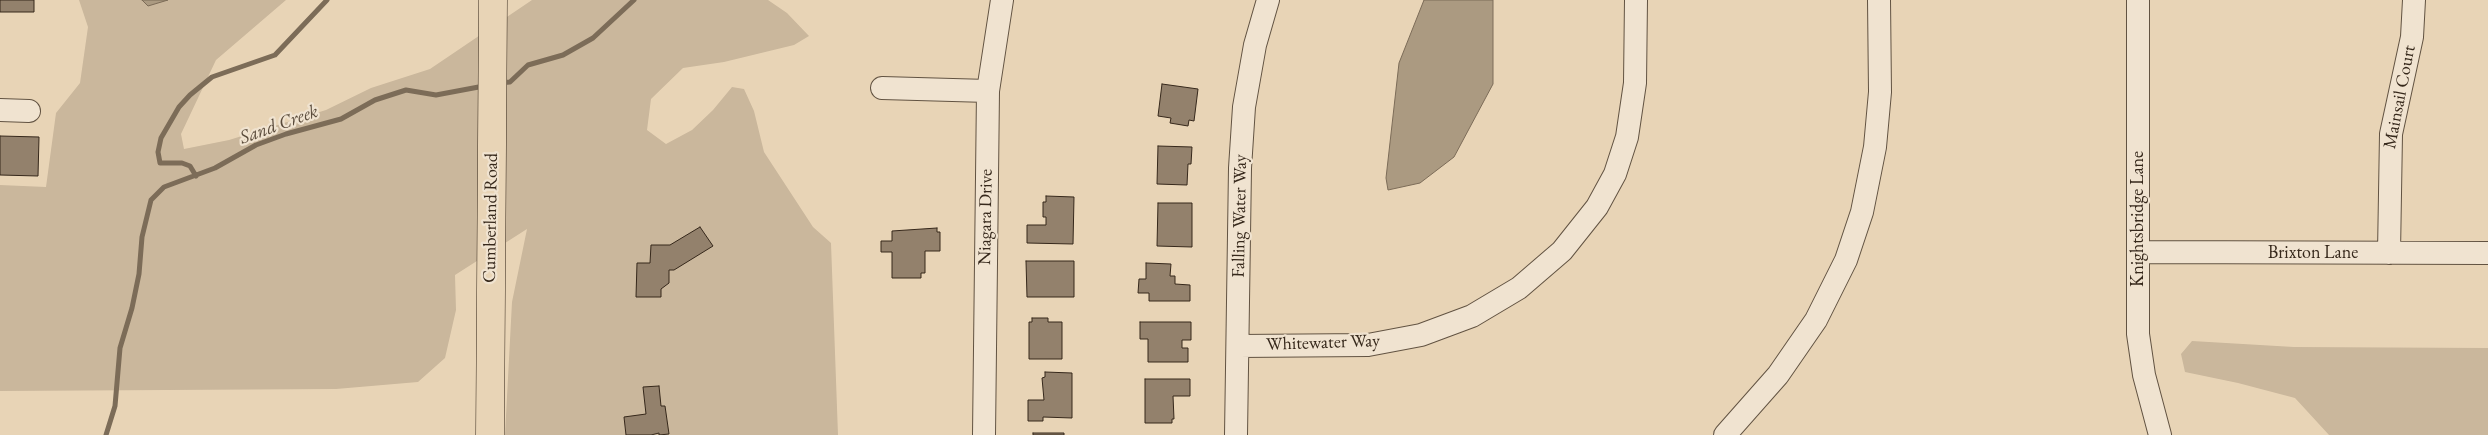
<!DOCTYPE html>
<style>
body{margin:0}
canvas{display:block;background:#e8d4b6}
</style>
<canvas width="2488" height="435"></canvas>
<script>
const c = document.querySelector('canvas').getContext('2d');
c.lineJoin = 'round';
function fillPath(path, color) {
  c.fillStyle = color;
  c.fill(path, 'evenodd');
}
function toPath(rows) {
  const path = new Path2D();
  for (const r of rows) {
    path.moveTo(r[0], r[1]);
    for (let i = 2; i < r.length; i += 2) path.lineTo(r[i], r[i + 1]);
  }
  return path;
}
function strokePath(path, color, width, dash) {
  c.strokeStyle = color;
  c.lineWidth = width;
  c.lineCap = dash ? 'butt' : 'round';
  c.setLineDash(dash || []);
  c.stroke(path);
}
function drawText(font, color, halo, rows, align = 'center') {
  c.font = font + ' "EB Garamond",serif';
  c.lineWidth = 4.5;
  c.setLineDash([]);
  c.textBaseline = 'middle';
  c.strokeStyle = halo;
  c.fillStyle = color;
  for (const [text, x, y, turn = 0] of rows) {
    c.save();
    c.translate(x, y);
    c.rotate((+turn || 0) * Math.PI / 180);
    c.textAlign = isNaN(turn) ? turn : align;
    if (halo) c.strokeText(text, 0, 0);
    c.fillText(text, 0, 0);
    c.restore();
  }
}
fillPath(toPath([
 [79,0,286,0,216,60,181,134,184,149,229,140,326,110,371,88,430,69,532,0,768,0,787,13,809,36,794,45,724,62,683,68,651,99,647,130,666,144,692,130,713,110,732,87,744,89,754,111,764,152,813,227,831,243,838,435,505,435,512,302,527,229,455,275,456,310,445,358,418,382,336,389,0,391,0,185,46,187,56,113,80,83,88,27],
 [2192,341,2294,347,2488,348,2488,435,2329,435,2295,398,2238,383,2185,372,2181,354]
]), '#cab79c');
const water = toPath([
 [142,0,168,0,148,6,142,0],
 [1424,0,1493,0,1493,84,1454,157,1420,183,1388,190,1386,178,1399,63,1424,0]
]);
fillPath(water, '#ab9a81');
strokePath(water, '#7c6c58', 1);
strokePath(toPath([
 [499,83,510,82,528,65,563,55,593,38,634,0],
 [196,176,190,166,182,163,160,163,158,152,161,138,179,107,190,95,212,77,275,55,327,0],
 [106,435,115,406,120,348,132,308,139,274,142,237,151,200,164,187,215,168,256,145,286,134,341,119,375,100,406,90,436,95,484,86]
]), '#7c6c58', 5);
const building = toPath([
 [0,0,34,0,34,12,0,12,0,0],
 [1162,84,1198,89,1194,121,1189,120,1188,126,1170,123,1171,118,1158,116,1162,84],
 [0,136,39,137,38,176,0,175,0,136],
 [1158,146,1192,147,1191,164,1188,164,1187,185,1157,184,1158,146],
 [1046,196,1074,197,1073,244,1027,243,1027,225,1046,225,1046,217,1043,217,1043,202,1046,202,1046,196],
 [1158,203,1192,203,1192,247,1157,246,1158,203],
 [700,227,713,246,674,270,669,270,669,283,661,289,661,297,636,297,637,263,650,263,651,245,670,245,700,227],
 [937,228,937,232,940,232,940,251,925,251,925,273,921,273,921,278,892,278,892,252,881,252,881,241,892,241,892,231,937,228],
 [1026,261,1074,261,1074,297,1027,297,1026,261],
 [1146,263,1171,264,1170,276,1175,276,1175,284,1190,285,1190,301,1149,301,1149,293,1138,293,1139,279,1146,279,1146,263],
 [1032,318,1048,318,1048,322,1062,322,1062,359,1029,359,1029,322,1032,322,1032,318],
 [1140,322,1191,322,1191,340,1182,340,1182,348,1188,348,1188,362,1148,362,1148,339,1140,339,1140,322],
 [1045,372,1072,373,1072,418,1043,417,1043,421,1028,421,1028,400,1044,400,1042,378,1045,377,1045,372],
 [1145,379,1190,379,1190,396,1173,396,1174,419,1172,419,1172,423,1145,423,1145,379],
 [659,386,661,406,665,406,669,434,659,435,659,433,651,435,626,435,624,417,646,414,643,387,659,386],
 [1033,433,1064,433,1064,435,1033,435,1033,433]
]);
fillPath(building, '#93816c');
strokePath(building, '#36281b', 1);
const minor = toPath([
 [2138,0,2138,334,2144,375,2160,435],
 [882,88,988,91],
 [0,110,29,111],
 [2138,252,2488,253],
 [2389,253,2391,134,2412,37,2414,0],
 [1238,346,1368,345,1421,335,1472,316,1519,288,1562,251,1597,207,1615,174,1627,137,1635,83,1636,0],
 [984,435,988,91,1002,0],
 [1236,435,1240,168,1244,107,1255,45,1268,0],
 [1725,435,1778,375,1816,320,1846,260,1862,212,1875,147,1880,92,1879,0]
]);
const major = toPath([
 [490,435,493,0]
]);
strokePath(minor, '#625342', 24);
strokePath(major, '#36281b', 29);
strokePath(minor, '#f0e3d0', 22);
strokePath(major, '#e8d4b6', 28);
drawText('18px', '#36281b', '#f0e3d0', [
 ["Mainsail Court",2400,97,-79],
 ["Falling Water Way",1240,216,-89],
 ["Niagara Drive",986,217,-89],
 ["Cumberland Road",491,218,-89],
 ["Knightsbridge Lane",2138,219,-90],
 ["Brixton Lane",2313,253],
 ["Whitewater Way",1323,343,-2]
]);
drawText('italic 19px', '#594a3a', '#f0e3d0', [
 ["Sand Creek",279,125,-20]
]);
</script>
